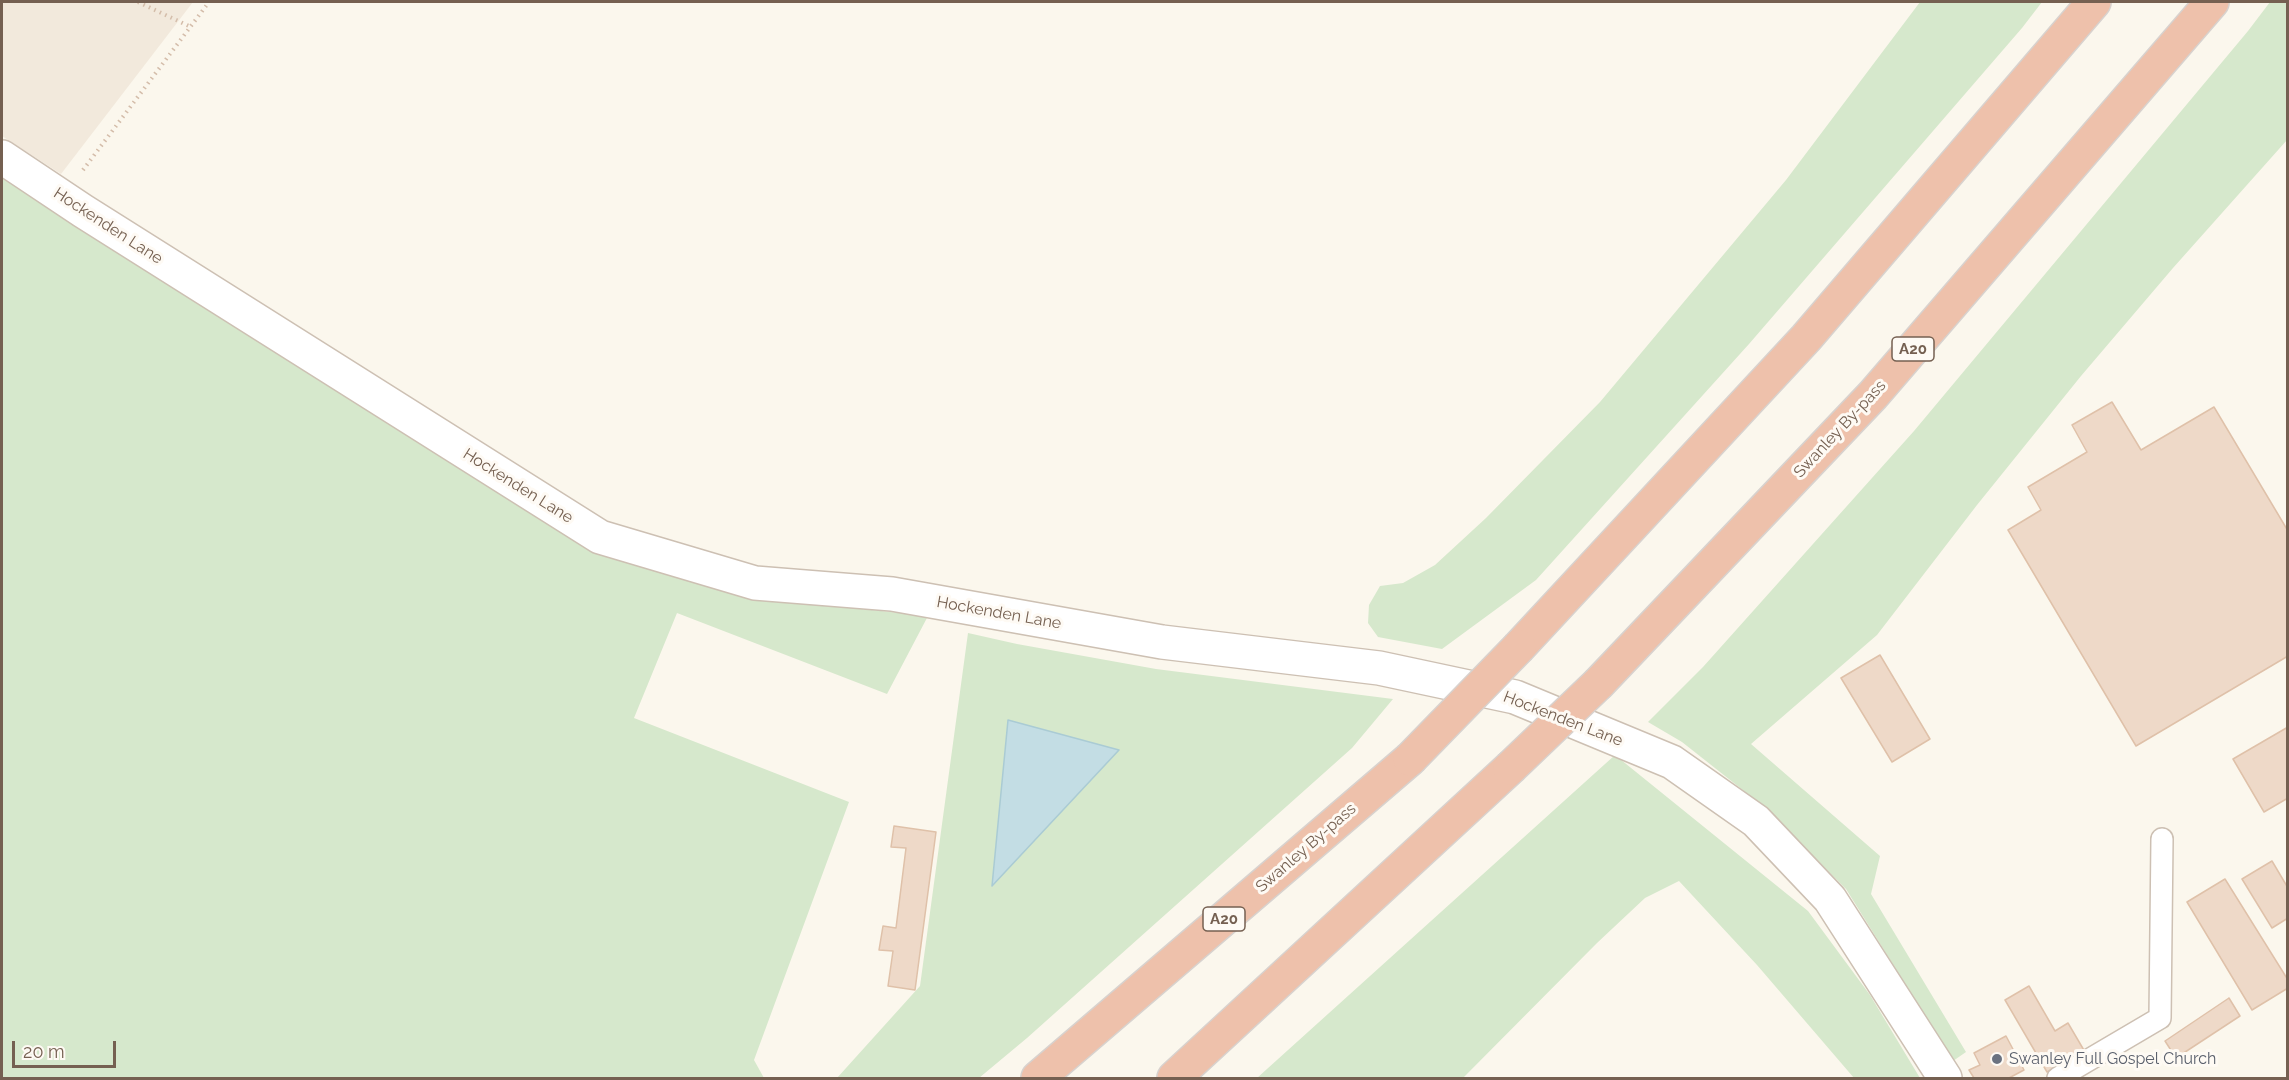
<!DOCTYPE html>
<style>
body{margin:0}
#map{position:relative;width:2289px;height:1080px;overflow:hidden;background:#fbf7ed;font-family:Raleway,sans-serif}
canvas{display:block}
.frame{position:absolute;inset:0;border:3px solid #756051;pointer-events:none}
.scale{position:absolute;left:12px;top:1041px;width:104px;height:27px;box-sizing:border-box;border:3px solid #756051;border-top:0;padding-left:8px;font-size:18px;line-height:21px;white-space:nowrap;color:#756051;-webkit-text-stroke:4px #fefaf4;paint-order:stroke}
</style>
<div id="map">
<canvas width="2289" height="1080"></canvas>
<div class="frame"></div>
<div class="scale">20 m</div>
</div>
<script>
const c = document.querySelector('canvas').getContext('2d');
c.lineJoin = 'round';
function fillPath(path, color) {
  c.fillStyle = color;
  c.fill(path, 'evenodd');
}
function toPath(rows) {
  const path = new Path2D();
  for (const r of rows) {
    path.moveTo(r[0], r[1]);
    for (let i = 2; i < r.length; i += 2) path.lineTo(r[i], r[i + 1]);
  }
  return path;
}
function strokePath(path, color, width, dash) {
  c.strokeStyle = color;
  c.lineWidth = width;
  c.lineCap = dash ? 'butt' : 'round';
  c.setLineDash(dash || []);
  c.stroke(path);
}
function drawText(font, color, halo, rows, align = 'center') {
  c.font = font + ' Raleway,sans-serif';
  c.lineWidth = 6;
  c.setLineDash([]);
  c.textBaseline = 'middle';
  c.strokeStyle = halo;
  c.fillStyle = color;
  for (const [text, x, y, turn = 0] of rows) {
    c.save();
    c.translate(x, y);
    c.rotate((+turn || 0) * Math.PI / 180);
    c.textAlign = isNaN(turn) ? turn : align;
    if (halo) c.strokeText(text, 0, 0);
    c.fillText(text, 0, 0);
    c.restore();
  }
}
fillPath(toPath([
 [2,2,193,2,61,174,2,136]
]), '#f2e9dc');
fillPath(toPath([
 [1920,2,2042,2,2022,28,1749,344,1536,580,1442,649,1378,637,1368,623,1369,605,1380,586,1403,583,1435,565,1486,518,1600,402,1786,180],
 [2270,2,2287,2,2287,140,2173,268,2081,376,1977,505,1877,635,1751,744,1880,856,1871,894,1966,1052,1953,1061,1846,889,1763,806,1682,742,1648,722,1703,667,1914,431,2248,31],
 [2,174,593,552,750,597,928,616,887,694,677,613,634,718,849,802,754,1060,764,1078,2,1078],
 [968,633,1017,644,1156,669,1393,699,1352,748,1027,1038,979,1078,837,1078,920,986],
 [1615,755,1808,911,1870,995,1920,1078,1854,1078,1757,965,1679,881,1645,898,1597,943,1463,1078,1257,1078]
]), '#d6e8cc');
const water = toPath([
 [1008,720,1119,750,992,886,1008,720]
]);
fillPath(water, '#c3dde4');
strokePath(water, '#aacbd4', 1.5);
const building = toPath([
 [2112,402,2141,450,2214,407,2288,531,2288,656,2136,746,2008,530,2041,510,2028,487,2087,452,2072,425,2112,402],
 [1880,655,1930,739,1892,762,1841,678,1880,655],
 [2288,727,2288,798,2264,812,2233,759,2288,727],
 [894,826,936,832,915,990,888,986,893,951,879,950,883,926,896,928,906,848,891,847,894,826],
 [2272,861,2288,888,2288,918,2272,928,2242,879,2272,861],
 [2225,879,2288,980,2288,988,2252,1010,2187,902,2225,879],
 [2029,986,2055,1031,2068,1023,2085,1052,2047,1072,2005,1000,2029,986],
 [2229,998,2240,1016,2176,1058,2165,1041,2229,998],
 [2006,1036,2024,1070,2009,1078,1974,1078,1969,1070,1980,1065,1974,1053,2006,1036]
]);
fillPath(building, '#eed9c8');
strokePath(building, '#dfc1a9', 1.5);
const lane = toPath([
 [2058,1078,2160,1018,2162,839]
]);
const street = toPath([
 [2,157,83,211,600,537,755,583,892,594,1162,642,1379,668,1515,697,1672,762,1756,821,1830,899,1945,1078]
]);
const highway = toPath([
 [1519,647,1806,338,2094,2],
 [1599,683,1873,395,2212,2],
 [1038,1078,1410,759],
 [1174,1078,1510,768]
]);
strokePath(lane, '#cdc0b3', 24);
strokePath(street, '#cdc0b3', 36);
strokePath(highway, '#d8d2ce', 36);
strokePath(toPath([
 [138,2,191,27],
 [83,170,209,2]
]), '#d4bdaa', 4, [1.5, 4.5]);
strokePath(lane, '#fff', 21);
strokePath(street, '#fff', 33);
strokePath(highway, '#eec1ab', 33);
const highwayBridge = toPath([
 [1410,759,1519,647],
 [1510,768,1599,683]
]);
strokePath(highwayBridge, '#d8d2ce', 36, []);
strokePath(highwayBridge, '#eec1ab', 33);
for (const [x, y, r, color] of [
 [1997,1059,6,"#6b7280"]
]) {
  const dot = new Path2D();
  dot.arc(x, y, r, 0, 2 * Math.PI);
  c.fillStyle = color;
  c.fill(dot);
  strokePath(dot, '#fefaf4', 2);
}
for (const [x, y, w] of [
 [1913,349,42],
 [1224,919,42]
]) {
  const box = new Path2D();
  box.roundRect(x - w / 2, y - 12, w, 24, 4.5);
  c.fillStyle = '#fefaf4';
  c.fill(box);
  strokePath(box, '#756051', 1.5);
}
drawText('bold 15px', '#756051', null, [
 ["A20",1913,349],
 ["A20",1224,919]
]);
drawText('16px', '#756051', '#fefaf4', [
 ["Hockenden Lane",108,226,33],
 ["Swanley By-pass",1840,429,-47],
 ["Hockenden Lane",518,486,32],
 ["Hockenden Lane",999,613,10],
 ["Hockenden Lane",1563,719,21],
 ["Swanley By-pass",1306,848,-41]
]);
drawText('16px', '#5b616d', '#fefaf4', [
 ["Swanley Full Gospel Church",2009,1059]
], 'left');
</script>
